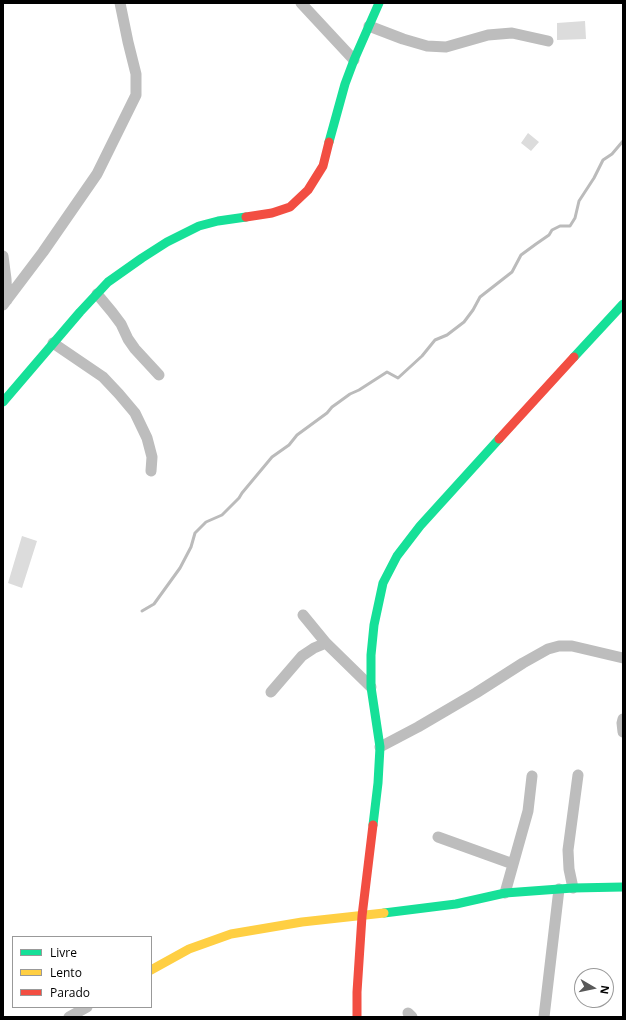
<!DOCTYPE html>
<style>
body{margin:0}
#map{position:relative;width:626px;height:1020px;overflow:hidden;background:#fff;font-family:"Open Sans",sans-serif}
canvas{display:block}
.frame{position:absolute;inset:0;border:4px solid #000;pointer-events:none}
.legend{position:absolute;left:12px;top:936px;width:140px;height:72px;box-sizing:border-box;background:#fff;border:1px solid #999;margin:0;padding:5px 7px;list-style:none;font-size:12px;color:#000}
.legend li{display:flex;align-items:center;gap:8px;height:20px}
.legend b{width:20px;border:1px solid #999}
.north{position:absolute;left:574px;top:968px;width:40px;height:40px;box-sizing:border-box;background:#fff;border:1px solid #999;border-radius:50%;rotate:99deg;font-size:11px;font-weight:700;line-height:16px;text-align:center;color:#000}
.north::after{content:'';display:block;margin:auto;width:14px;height:18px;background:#595959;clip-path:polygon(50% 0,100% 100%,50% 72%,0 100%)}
</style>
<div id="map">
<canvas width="626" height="1020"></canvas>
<div class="frame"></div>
<ul class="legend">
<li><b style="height:5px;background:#16e098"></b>Livre</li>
<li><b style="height:5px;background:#ffcf43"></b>Lento</li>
<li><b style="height:5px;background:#f24e42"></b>Parado</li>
</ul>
<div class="north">N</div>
</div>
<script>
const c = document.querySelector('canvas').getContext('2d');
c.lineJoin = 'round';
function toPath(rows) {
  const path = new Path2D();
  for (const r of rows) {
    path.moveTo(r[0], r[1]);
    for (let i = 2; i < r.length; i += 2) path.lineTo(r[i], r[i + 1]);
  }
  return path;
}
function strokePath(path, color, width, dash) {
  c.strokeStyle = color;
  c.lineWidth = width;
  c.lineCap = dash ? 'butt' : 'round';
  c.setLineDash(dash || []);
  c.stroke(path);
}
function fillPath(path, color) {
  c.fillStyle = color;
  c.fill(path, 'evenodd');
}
strokePath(toPath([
 [142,611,154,604,180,568,191,547,195,533,206,522,222,515,239,498,242,493,272,457,289,445,297,435,327,413,332,407,339,402,350,394,359,390,387,372,398,378,422,356,435,340,447,335,464,322,473,310,480,297,512,272,521,255,536,244,549,235,552,230,560,226,570,226,575,218,579,201,594,178,603,160,612,154,623,141]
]), '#bbb', 3);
fillPath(toPath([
 [585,21,586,39,557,40,557,23],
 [528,133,539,142,531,151,521,143],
 [22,536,37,541,22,588,8,583]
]), '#dcdcdc');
strokePath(toPath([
 [301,3,354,60],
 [369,26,403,39,427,46,446,47,488,35,512,33,548,41],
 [3,256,6,279,7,300],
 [97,294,112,312,121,324,128,339,135,349,159,375],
 [3,305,43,252,97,174,136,95,136,74,128,42,120,3],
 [53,343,103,377,119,394,135,413,147,438,152,457,151,471],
 [303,615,326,643,371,687],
 [271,692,302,656,314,648,326,643],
 [623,719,622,723,623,732],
 [380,747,418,727,476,693,523,663,548,649,559,646,572,646,623,658],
 [438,837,513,864],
 [573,888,569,869,568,850,578,775],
 [505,893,528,811,532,776],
 [408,1013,412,1017],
 [69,1017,87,1007],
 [544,1017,559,889]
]), '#bdbdbd', 11);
strokePath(toPath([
 [329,142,345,84,354,60,379,3],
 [574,357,623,304],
 [3,402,80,312,108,282,142,258,167,242,199,226,218,221,246,217],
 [373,825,378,783,380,747,371,687,371,655,374,625,383,583,397,556,420,526,499,439],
 [384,913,456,904,505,893,573,888,623,887]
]), '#16e098', 9);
strokePath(toPath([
 [151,970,189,949,231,934,302,922,384,913]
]), '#ffcf43', 9);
strokePath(toPath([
 [246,217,272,213,290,207,308,190,323,166,329,142],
 [499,439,574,357],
 [357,1017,357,992,362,916,373,825]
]), '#f24e42', 9);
</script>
